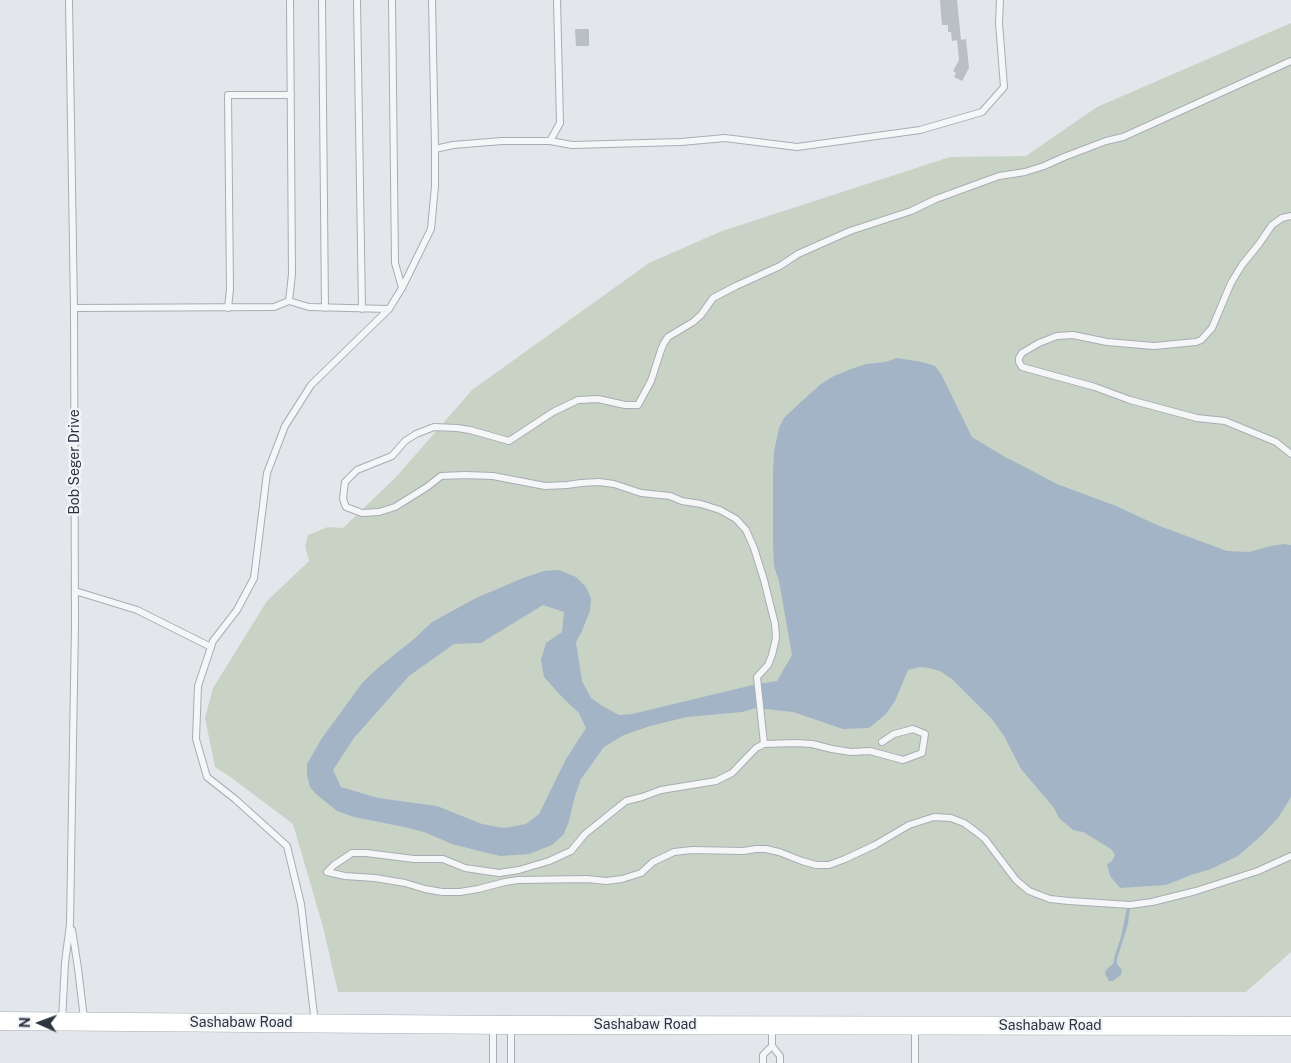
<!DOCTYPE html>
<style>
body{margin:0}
#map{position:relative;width:1291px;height:1063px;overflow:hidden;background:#e3e6ea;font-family:"Public Sans",sans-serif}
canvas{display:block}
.north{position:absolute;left:15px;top:998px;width:50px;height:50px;-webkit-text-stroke:4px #f2f4f7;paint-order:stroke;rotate:272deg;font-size:14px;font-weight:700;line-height:20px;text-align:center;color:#2c3440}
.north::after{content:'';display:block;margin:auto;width:18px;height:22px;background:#2c3440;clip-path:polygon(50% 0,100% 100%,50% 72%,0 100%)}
</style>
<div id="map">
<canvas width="1291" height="1063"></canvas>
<div class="north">N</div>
</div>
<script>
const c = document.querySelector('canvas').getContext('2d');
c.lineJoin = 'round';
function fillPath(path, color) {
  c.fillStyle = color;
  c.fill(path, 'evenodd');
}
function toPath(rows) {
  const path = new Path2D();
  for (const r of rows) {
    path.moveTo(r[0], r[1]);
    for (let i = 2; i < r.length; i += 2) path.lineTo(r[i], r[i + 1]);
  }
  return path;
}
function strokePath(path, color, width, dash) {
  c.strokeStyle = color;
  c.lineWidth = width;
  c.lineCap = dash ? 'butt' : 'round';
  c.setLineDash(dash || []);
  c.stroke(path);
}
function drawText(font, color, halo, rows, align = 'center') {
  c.font = font + ' "Public Sans",sans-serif';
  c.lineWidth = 5;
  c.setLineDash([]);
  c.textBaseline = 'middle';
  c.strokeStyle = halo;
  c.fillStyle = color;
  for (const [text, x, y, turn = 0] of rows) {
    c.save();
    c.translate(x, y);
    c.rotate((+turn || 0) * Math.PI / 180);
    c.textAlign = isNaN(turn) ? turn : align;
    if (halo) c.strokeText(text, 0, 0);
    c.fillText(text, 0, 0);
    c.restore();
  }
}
fillPath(toPath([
 [1291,23,1291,952,1246,992,338,992,323,927,293,824,229,776,215,767,205,718,213,688,267,601,309,561,305,546,308,535,328,527,343,528,397,476,472,390,649,263,722,231,950,157,1026,156,1097,107]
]), '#c9d3c5');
fillPath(toPath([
 [897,358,922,362,935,366,941,374,972,437,1005,457,1023,466,1057,484,1116,506,1157,525,1227,551,1249,552,1271,546,1283,544,1291,545,1291,797,1278,818,1262,835,1238,856,1211,869,1191,875,1166,885,1120,888,1110,876,1107,864,1112,861,1115,855,1111,849,1083,832,1073,830,1059,818,1054,808,1021,769,1004,736,992,719,952,679,940,671,929,668,920,667,908,670,895,701,886,714,869,728,843,729,793,712,756,708,742,712,687,717,650,726,624,735,604,747,581,779,575,796,569,821,564,834,552,845,529,854,501,856,487,853,452,844,424,832,404,827,354,817,337,811,316,794,310,787,307,775,307,764,322,738,363,682,379,667,414,639,432,622,476,598,523,578,544,571,559,570,576,577,586,587,591,598,590,611,581,633,576,642,582,681,591,698,601,705,619,715,632,714,757,684,777,681,792,655,779,581,774,566,773,545,773,471,774,452,779,428,784,418,802,401,821,384,834,376,851,369,866,364,885,362],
 [543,605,564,612,562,632,546,643,541,660,544,677,563,698,579,713,586,728,566,759,539,814,526,824,504,828,482,824,437,806,378,798,341,787,333,770,354,738,409,676,454,644,481,643],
 [1127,908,1130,908,1128,924,1117,959,1117,964,1122,970,1121,975,1113,981,1109,981,1105,974,1106,970,1113,964,1115,955,1121,937]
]), '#a2b4c6');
fillPath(toPath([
 [940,0,957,0,961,40,966,39,969,68,962,81,954,77,956,73,953,71,959,60,957,40,952,41,951,32,948,32,948,25,942,25],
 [575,29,589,29,589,46,576,46]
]), '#babfc6');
const lane = toPath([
 [322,0,325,308],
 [357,0,362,309],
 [392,0,395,263,402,288],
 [550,141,572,145,681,142,725,138,797,147,920,130,982,112,1004,87,999,23,1000,0],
 [435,149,453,145,502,141,550,141,560,123,557,0],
 [1291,216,1282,218,1272,225,1259,244,1242,265,1231,283,1212,328,1201,340,1196,342,1154,346,1107,342,1073,335,1057,336,1039,343,1022,353,1019,358,1019,362,1022,367,1095,387,1130,400,1197,418,1225,421,1276,442,1291,454],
 [289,301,309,307,389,309],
 [74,308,274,307,289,301,292,274,290,0],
 [228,308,230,289,228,95,291,95],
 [75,591,137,610,211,647],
 [882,742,894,734,913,729,925,734,922,753,903,760,870,751,851,752,832,749,812,744,796,743,764,744,756,748,732,773,716,781,661,790,642,797,626,801,585,834,571,851,549,861,519,870,499,873,465,868,443,859,414,859,366,853,352,853,334,865,327,872,345,876,375,878,405,883,425,889,442,892,460,892,478,889,505,882,518,880,587,879,606,881,622,879,641,873,653,862,674,852,692,850,743,851,756,849,766,849,779,852,802,861,816,865,829,865,845,859,875,845,909,825,934,817,951,818,964,823,975,831,985,839,1016,880,1029,891,1050,899,1069,901,1130,905,1152,902,1196,891,1258,871,1291,856],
 [764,744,757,677,768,665,772,655,776,638,775,624,764,580,754,548,746,530,736,519,720,510,701,504,682,501,670,496,641,493,614,484,599,482,581,483,567,485,545,486,493,476,465,475,441,476,427,487,395,507,379,512,362,513,346,507,343,499,345,482,357,470,392,456,405,441,416,434,434,427,457,428,470,430,509,441,553,412,578,400,598,399,625,405,638,405,651,381,661,350,664,343,668,337,693,322,701,315,713,298,736,286,780,266,798,254,850,231,911,211,936,199,999,176,1025,172,1044,166,1064,157,1106,141,1123,137,1291,61],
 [72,930,78,968,84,1019],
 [62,1021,65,963,70,924,75,624,74,308,69,0],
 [315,1023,301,904,287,846,235,799,207,777,196,739,198,686,213,641,237,610,254,578,267,473,285,426,311,385,389,309,402,288,431,229,435,186,435,149,432,0],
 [493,1026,493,1063],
 [511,1027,511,1063],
 [772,1027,772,1046],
 [763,1063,763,1055,772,1046,780,1056,780,1063],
 [915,1063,915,1027]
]);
const secondary = toPath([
 [0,1021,511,1025,1291,1026]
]);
strokePath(lane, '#a8adb4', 8);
strokePath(secondary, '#a8adb4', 19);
strokePath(lane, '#f5f6f8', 6);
strokePath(secondary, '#fff', 18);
drawText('14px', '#2c3440', '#f2f4f7', [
 ["Bob Seger Drive",75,462,-90],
 ["Sashabaw Road",241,1023],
 ["Sashabaw Road",645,1025],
 ["Sashabaw Road",1050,1026]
]);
</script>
